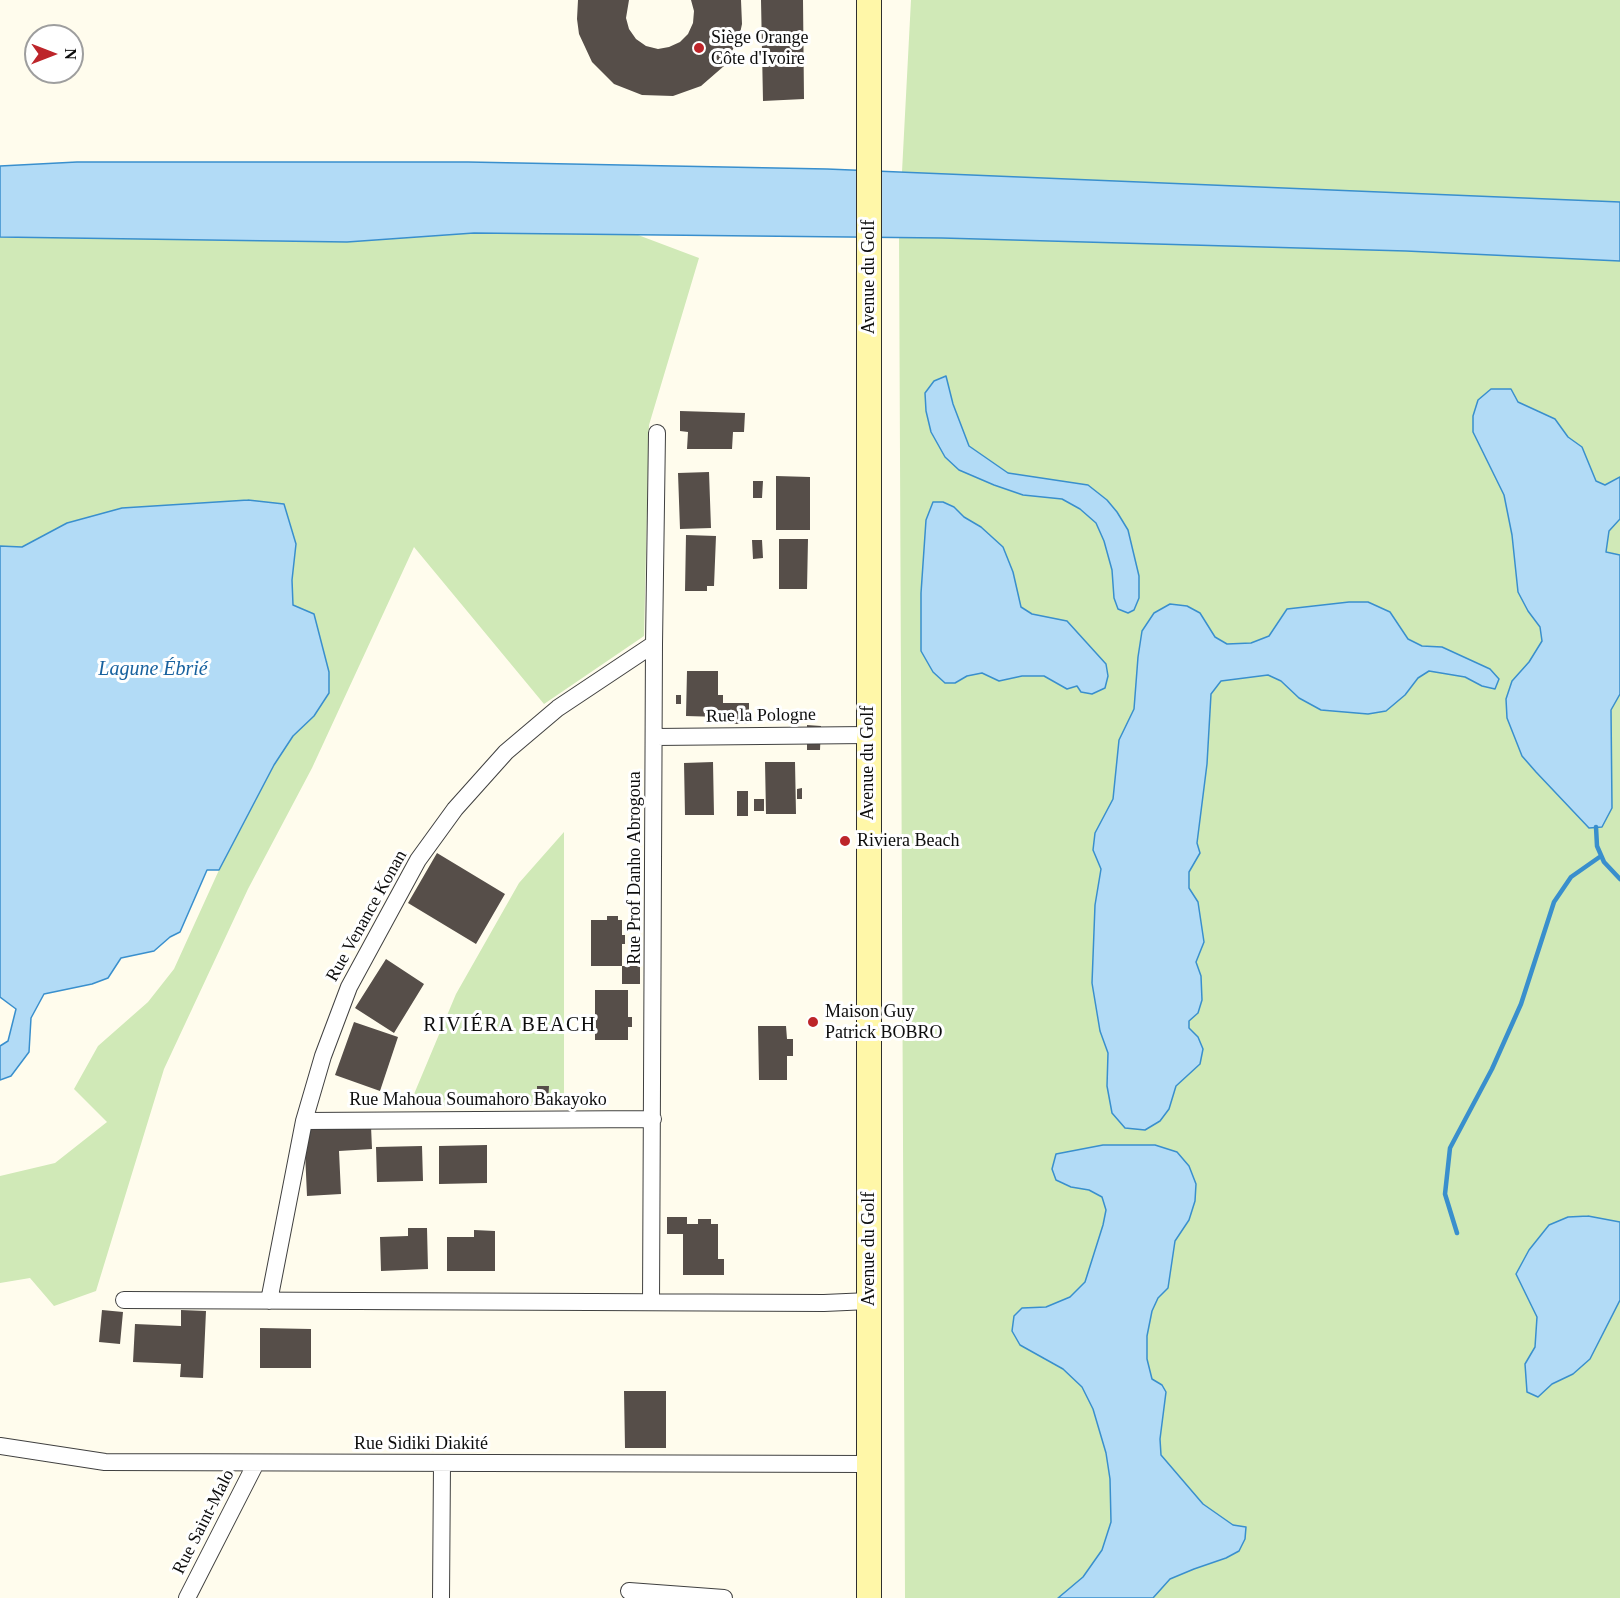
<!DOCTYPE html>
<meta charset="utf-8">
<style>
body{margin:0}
#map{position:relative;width:1620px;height:1598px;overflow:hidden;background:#fffced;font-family:"Times New Roman",serif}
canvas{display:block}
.north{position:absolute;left:24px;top:24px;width:60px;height:60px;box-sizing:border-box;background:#fff;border:2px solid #9e9e9e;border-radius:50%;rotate:90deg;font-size:16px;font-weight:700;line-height:24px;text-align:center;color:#0d0d0d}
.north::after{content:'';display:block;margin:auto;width:21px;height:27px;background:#bd252a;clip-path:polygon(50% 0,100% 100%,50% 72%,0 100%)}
</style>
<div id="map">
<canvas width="1620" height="1598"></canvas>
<div class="north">N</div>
</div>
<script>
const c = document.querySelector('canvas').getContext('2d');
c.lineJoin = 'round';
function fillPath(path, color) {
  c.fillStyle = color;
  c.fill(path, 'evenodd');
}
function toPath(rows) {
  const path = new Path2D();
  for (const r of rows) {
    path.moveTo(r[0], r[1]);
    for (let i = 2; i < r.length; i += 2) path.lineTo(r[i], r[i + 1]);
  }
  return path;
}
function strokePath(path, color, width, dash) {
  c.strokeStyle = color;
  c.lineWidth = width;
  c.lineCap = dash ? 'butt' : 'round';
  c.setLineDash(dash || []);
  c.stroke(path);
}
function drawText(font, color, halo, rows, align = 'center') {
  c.font = font + ' "Times New Roman",serif';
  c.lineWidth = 6;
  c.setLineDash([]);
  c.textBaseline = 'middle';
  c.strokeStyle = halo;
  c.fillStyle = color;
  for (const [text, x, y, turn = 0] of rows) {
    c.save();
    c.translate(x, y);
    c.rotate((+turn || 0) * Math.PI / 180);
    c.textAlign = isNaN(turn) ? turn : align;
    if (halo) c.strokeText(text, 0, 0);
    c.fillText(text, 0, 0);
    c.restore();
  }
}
fillPath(toPath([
 [911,0,1620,0,1620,1598,905,1598,899,229],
 [474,233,638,235,699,258,649,425,644,636,544,704,414,547,312,768,248,889,164,1069,96,1291,54,1306,30,1278,0,1283,0,1176,55,1163,107,1122,74,1089,98,1046,148,1002,174,969,219,870,274,765,293,736,314,716,329,693,329,672,314,614,293,606,292,580,67,523,22,547,0,546,0,237,347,242],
 [564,832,564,1106,409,1106,456,994,519,883]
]), '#d0e9b7');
const water = toPath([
 [77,162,468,162,827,169,1620,202,1620,261,1406,251,942,238,474,233,347,242,0,237,0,166,77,162],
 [946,376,953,404,969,446,1008,473,1088,485,1107,500,1117,512,1128,530,1139,576,1139,598,1134,610,1128,613,1118,609,1114,598,1112,570,1104,541,1096,523,1080,509,1062,499,1023,495,994,485,959,470,945,457,931,432,926,411,925,393,934,381,946,376],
 [1491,389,1511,389,1518,402,1555,419,1568,437,1582,447,1596,481,1605,485,1620,477,1620,519,1609,531,1606,552,1620,555,1620,694,1611,710,1612,808,1602,827,1589,828,1536,772,1522,756,1507,718,1506,699,1512,681,1529,662,1542,641,1540,627,1528,611,1518,592,1512,535,1504,495,1473,432,1473,416,1478,400,1491,389],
 [248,500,284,504,296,544,292,580,293,605,314,614,329,672,329,693,314,716,293,736,274,765,219,870,207,870,180,932,170,937,154,951,121,958,108,978,92,984,44,994,31,1018,29,1052,11,1076,0,1080,0,1046,8,1041,16,1009,0,997,0,546,22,547,67,523,122,508,248,500],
 [933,502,943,502,954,507,964,517,981,527,1003,547,1013,572,1021,607,1032,614,1067,621,1106,664,1108,676,1105,688,1092,694,1081,692,1077,686,1067,689,1044,676,1022,676,999,681,982,673,967,676,955,683,945,683,933,672,921,651,921,593,926,520,933,502],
 [1349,602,1368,602,1390,612,1408,639,1422,646,1442,647,1490,669,1499,679,1495,689,1482,686,1465,677,1429,671,1418,678,1405,695,1386,711,1368,714,1321,710,1299,698,1281,681,1268,675,1221,681,1211,694,1207,764,1197,843,1200,853,1189,872,1189,888,1198,902,1204,942,1196,962,1201,976,1202,1000,1198,1013,1189,1021,1189,1028,1198,1037,1203,1049,1200,1064,1176,1086,1169,1109,1160,1121,1145,1130,1125,1128,1112,1113,1107,1086,1108,1053,1100,1031,1092,983,1095,905,1101,869,1093,850,1095,833,1113,799,1119,740,1134,709,1138,657,1142,631,1154,613,1170,604,1187,606,1200,613,1215,637,1227,644,1251,643,1269,636,1287,609,1349,602],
 [1103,1145,1155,1145,1177,1152,1189,1166,1196,1184,1195,1201,1189,1220,1175,1241,1168,1288,1158,1298,1152,1311,1147,1336,1147,1359,1152,1379,1162,1385,1166,1392,1160,1439,1161,1455,1203,1504,1233,1525,1246,1527,1245,1539,1239,1551,1226,1558,1194,1569,1170,1579,1153,1598,1058,1598,1083,1577,1102,1550,1111,1522,1110,1479,1106,1453,1093,1409,1082,1387,1063,1369,1020,1345,1012,1331,1014,1316,1022,1308,1046,1307,1070,1297,1085,1282,1103,1225,1106,1210,1102,1197,1089,1190,1071,1187,1056,1180,1052,1169,1056,1154,1103,1145],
 [1588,1216,1620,1222,1620,1300,1590,1359,1573,1374,1552,1384,1538,1397,1527,1392,1525,1364,1535,1347,1537,1317,1516,1274,1529,1250,1549,1225,1568,1217,1588,1216]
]);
fillPath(water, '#b2dbf6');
strokePath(water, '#398fcd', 1.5);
strokePath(toPath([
 [1596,827,1597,846,1604,862,1620,879],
 [1457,1233,1445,1194,1450,1148,1492,1069,1521,1004,1554,902,1571,877,1601,856]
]), '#398fcd', 4.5);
fillPath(toPath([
 [578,0,629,0,626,18,629,29,636,39,646,46,658,49,669,47,680,42,688,34,693,23,694,11,691,0,741,0,742,24,739,38,724,66,701,86,673,96,642,95,614,84,592,62,579,34,577,19],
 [761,0,803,0,804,99,763,101],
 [680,411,745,413,744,432,733,432,732,449,687,449,688,432,680,431],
 [709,472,711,528,680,529,678,473],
 [776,476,810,477,810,530,776,530],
 [753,481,763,481,762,498,753,498],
 [686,535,716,536,714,586,707,586,707,591,685,591],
 [779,539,808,539,807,589,779,589],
 [752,540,762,540,763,558,753,559],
 [687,671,718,671,718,695,723,695,723,703,749,703,749,724,720,724,720,717,686,716],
 [676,695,681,695,681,704,676,704],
 [807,725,821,726,820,750,807,750],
 [713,762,714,815,685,815,684,763],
 [765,762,795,762,796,814,766,814],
 [802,788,802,799,797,799,797,789],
 [737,791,748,791,748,816,737,816],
 [754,799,764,799,764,811,754,811],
 [437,853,505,894,476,944,408,903],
 [607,916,618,916,618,920,622,920,622,935,625,935,625,944,622,944,622,966,591,966,591,920,607,920],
 [386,959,424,984,394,1033,355,1008],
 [622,966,640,966,640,984,622,984],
 [595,990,628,990,628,1017,632,1017,632,1027,628,1027,628,1040,595,1040],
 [354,1022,398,1037,380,1091,335,1075],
 [758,1026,786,1026,787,1039,793,1039,793,1056,787,1056,787,1080,759,1080],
 [537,1086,549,1086,548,1102,537,1102],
 [371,1126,372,1149,339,1151,341,1194,307,1196,304,1129],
 [487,1145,487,1183,439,1184,439,1146],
 [422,1146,423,1181,377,1182,376,1147],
 [667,1217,687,1217,687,1224,698,1224,698,1219,711,1219,711,1224,718,1224,718,1259,724,1259,724,1275,683,1275,683,1234,667,1234],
 [408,1228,427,1228,428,1269,381,1271,380,1237,408,1236],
 [474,1230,495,1231,495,1271,447,1271,447,1237,474,1237],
 [102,1310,123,1312,120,1344,99,1342],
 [181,1310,206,1311,203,1378,180,1377,181,1364,133,1362,135,1324,181,1326],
 [260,1328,311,1329,311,1368,260,1368],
 [624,1391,666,1391,666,1448,625,1448]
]), '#564e49');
const street = toPath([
 [655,737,868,735],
 [304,1121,653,1119],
 [124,1300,824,1303,869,1301],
 [269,1301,304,1121,323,1056,349,987,418,860,455,809,506,752,558,708,654,644],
 [651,1302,654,644,657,433],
 [0,1446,105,1462,868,1464],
 [629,1591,724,1598],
 [187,1598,256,1463],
 [441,1598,442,1463]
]);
const secondary = toPath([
 [869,1598,869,0]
]);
strokePath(street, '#404040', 18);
strokePath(secondary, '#2f2f2f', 26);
strokePath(street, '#fff', 16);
strokePath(secondary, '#fff7a8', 24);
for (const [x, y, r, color] of [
 [699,48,6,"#bd252a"],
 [845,841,6,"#bd252a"],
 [813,1022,6,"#bd252a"]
]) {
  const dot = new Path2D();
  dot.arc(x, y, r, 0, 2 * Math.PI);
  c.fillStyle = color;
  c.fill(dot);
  strokePath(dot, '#fff', 2);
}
drawText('18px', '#0d0d0d', '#fff', [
 ["Siège Orange",711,38],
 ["Côte d'Ivoire",711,59],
 ["Riviera Beach",857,841],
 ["Maison Guy",825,1012],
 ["Patrick BOBRO",825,1033]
], 'left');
drawText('18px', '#0d0d0d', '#fff', [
 ["Avenue du Golf",869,277,-90],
 ["Rue la Pologne",761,716,-1],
 ["Avenue du Golf",868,763,-90],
 ["Rue Prof Danho Abrogoua",635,868,-90],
 ["Rue Venance Konan",367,916,-61],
 ["Rue Mahoua Soumahoro Bakayoko",478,1100],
 ["Avenue du Golf",869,1249,-90],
 ["Rue Sidiki Diakité",421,1444],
 ["Rue Saint-Malo",204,1522,-63]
]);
drawText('italic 20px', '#17619e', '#fff', [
 ["Lagune Ébrié",153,670]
]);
c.letterSpacing = '1.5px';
drawText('20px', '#0d0d0d', '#fff', [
 ["RIVIÉRA BEACH",510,1026]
]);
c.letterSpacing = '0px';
</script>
